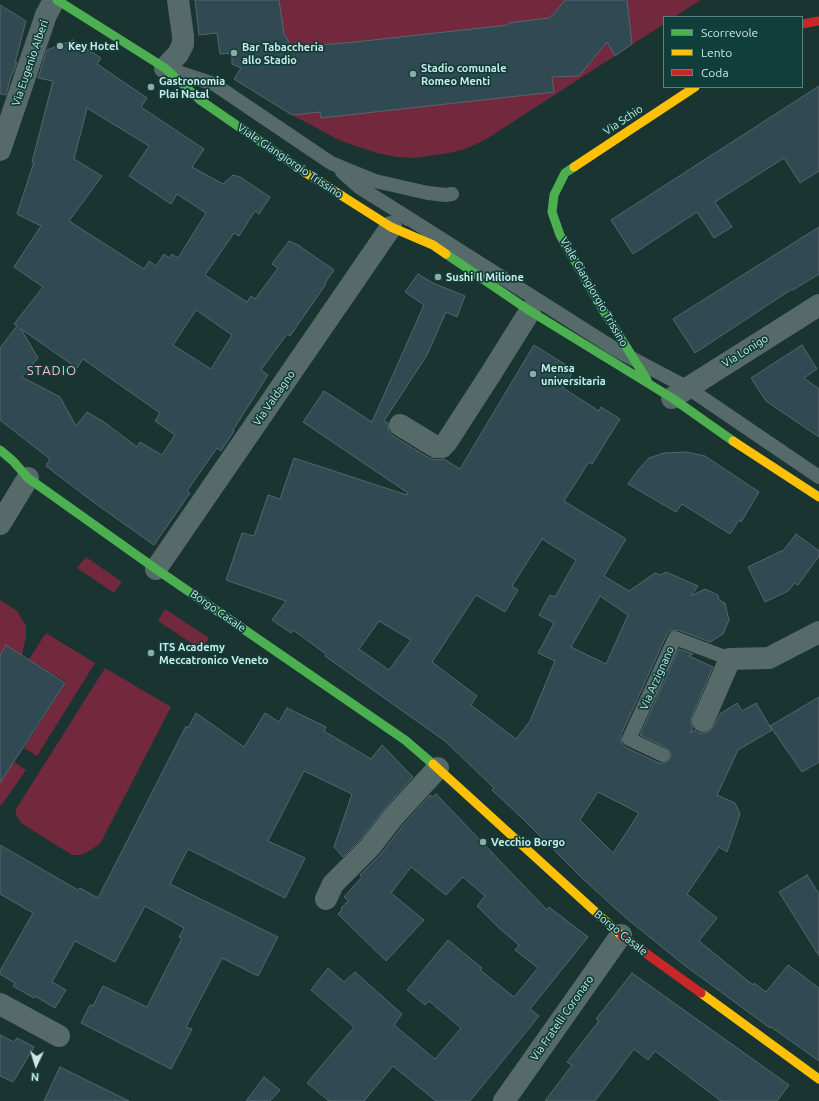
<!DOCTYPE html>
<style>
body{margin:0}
#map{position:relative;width:819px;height:1101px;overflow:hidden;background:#1a3432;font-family:Ubuntu,sans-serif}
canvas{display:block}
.legend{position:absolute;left:663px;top:16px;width:140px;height:72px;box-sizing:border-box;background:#103e3a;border:1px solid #5b827f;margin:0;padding:5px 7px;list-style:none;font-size:12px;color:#cce9e6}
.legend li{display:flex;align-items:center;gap:8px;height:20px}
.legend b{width:20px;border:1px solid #5b827f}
.north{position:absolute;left:16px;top:1045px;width:40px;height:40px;-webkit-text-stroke:3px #103e3a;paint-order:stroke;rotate:184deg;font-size:11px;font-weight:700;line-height:16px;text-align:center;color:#cce9e6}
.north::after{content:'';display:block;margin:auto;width:14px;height:18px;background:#cce9e6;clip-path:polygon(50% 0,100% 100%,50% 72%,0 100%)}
</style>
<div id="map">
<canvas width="819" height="1101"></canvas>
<ul class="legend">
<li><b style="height:5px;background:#4caf50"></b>Scorrevole</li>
<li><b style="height:5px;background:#ffc107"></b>Lento</li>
<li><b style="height:5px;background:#c62828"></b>Coda</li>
</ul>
<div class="north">N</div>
</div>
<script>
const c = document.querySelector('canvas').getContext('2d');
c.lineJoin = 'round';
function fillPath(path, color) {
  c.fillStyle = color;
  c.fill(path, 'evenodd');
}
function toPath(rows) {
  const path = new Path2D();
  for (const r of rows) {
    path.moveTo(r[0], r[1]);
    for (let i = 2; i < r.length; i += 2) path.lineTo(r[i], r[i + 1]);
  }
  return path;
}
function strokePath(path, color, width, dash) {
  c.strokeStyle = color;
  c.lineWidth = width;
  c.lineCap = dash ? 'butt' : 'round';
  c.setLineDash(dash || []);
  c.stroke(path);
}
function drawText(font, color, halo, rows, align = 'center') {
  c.font = font + ' Ubuntu,sans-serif';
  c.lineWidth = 3.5;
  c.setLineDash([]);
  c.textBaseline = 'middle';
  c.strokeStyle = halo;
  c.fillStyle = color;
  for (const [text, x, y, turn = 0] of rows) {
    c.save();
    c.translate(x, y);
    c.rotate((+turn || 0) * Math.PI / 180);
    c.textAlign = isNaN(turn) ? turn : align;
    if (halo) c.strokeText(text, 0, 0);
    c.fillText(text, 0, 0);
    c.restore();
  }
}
fillPath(toPath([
 [195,0,701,0,674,17,664,17,664,24,485,140,465,149,449,153,414,158,397,157,377,153,341,141,292,115,234,79,241,68,232,64,232,53,220,54,217,33,199,35],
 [86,557,122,582,114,593,77,568],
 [0,600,17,611,22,619,26,626,26,637,21,659,0,690],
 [165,609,209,638,202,650,158,621],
 [46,633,95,663,37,756,24,748,66,682,35,663,32,666,29,662,29,659],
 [105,668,171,707,101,842,97,846,87,852,80,855,72,855,21,823,16,814,16,809],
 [14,762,26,770,3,803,0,806,0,781,3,778]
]), '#72293d');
const building = toPath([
 [195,0,279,0,284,34,292,47,355,42,508,25,508,23,549,18,553,14,554,14,565,0,627,0,632,44,615,56,607,42,579,76,552,77,554,92,321,118,320,112,292,115,234,79,241,68,232,64,232,53,220,54,217,33,199,35,195,0],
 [0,5,26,21,15,63,17,62,13,73,12,73,6,95,0,94,0,5],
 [73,40,101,58,97,64,147,98,141,107,204,149,192,167,223,184,233,175,240,177,270,197,259,214,255,211,239,236,234,233,205,275,247,302,251,296,255,299,278,268,272,264,289,241,298,245,334,270,325,283,326,284,290,336,287,334,261,370,268,375,233,430,234,431,221,451,217,448,187,491,190,493,154,545,92,501,46,466,50,459,0,420,0,348,17,326,14,324,43,287,14,267,41,226,17,214,34,162,32,162,53,81,38,78,47,50,73,40],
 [87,108,149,146,129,176,171,204,177,194,206,213,178,258,172,254,169,258,164,254,156,266,149,261,144,269,69,221,102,176,74,159,87,108],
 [196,310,232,335,211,369,173,345,196,310],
 [21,329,77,368,83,359,160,413,155,421,175,435,162,455,140,442,137,447,104,422,87,412,76,426,60,397,22,377,38,358,21,329],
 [819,86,819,171,800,183,784,158,715,202,732,227,714,238,697,212,633,254,611,220,819,86],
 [819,227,819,274,793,290,792,289,695,353,673,319,819,227],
 [418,274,433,283,465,296,457,317,446,312,427,355,384,421,388,423,389,431,393,436,429,458,436,460,444,459,460,469,534,345,574,370,563,388,599,411,601,407,620,419,592,464,589,462,564,501,626,539,604,576,629,591,655,573,660,575,666,572,698,586,691,596,705,589,718,595,719,600,725,603,729,620,723,634,710,642,678,630,670,631,667,634,621,735,621,740,622,744,625,747,659,763,664,763,670,759,671,754,667,748,640,735,679,649,693,654,689,656,713,667,692,716,691,722,693,728,690,733,695,730,698,733,704,733,710,731,714,726,720,714,737,703,742,711,756,703,772,730,738,750,717,795,735,803,740,814,727,852,719,847,687,894,717,918,699,941,753,985,754,983,766,992,788,965,819,988,819,1061,771,1027,770,1028,683,964,626,918,582,878,522,818,492,790,494,788,445,741,325,656,326,654,293,630,291,633,272,620,286,601,226,580,242,533,254,536,268,495,280,499,294,458,407,495,408,493,303,422,324,391,372,422,424,305,405,292,418,274],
 [542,539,576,560,555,597,550,595,539,615,554,623,538,653,555,661,530,721,516,739,471,705,477,696,432,662,476,595,505,612,518,590,512,586,542,539],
 [600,596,628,615,606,664,571,647,600,596],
 [379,621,411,640,389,670,359,649,379,621],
 [598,792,639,813,613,853,580,820,598,792],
 [802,345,817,369,804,378,819,389,819,437,766,401,751,378,802,345],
 [686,452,705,456,759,492,741,522,739,520,730,534,682,504,676,512,628,484,638,470,649,458,664,453,686,452],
 [796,534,819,551,819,556,798,585,795,583,788,591,765,602,748,567,781,551,783,551,796,534],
 [6,645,65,683,0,783,0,655,6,645],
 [819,697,819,762,802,772,770,726,819,697],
 [287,708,326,727,324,731,371,759,382,745,413,777,385,808,361,839,343,857,334,847,352,794,304,771,268,841,305,858,285,898,188,849,170,884,278,937,258,976,222,958,186,1027,192,1029,171,1069,81,1023,90,1005,93,1006,103,986,147,1007,182,938,179,937,184,928,145,906,115,962,75,941,52,982,66,990,55,1008,35,996,34,998,13,986,15,983,0,974,0,971,33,913,0,894,0,845,78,890,80,888,98,898,186,726,188,728,196,713,244,747,265,713,279,722,287,708],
 [436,794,547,910,549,907,588,937,530,1009,539,1016,470,1101,436,1101,393,1066,364,1101,329,1101,307,1083,354,1027,311,990,328,968,344,982,355,972,402,1014,394,1025,435,1059,461,1028,429,1001,425,1005,407,990,448,940,482,968,480,970,514,997,538,968,515,950,519,945,500,929,477,906,485,896,463,877,446,895,411,867,391,893,424,920,386,961,338,914,342,910,341,908,348,901,344,897,362,877,360,875,380,855,404,824,430,795,433,797,436,794],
 [807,875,819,894,819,956,779,892,807,875],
 [632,973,789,1085,777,1101,721,1101,655,1051,648,1060,634,1049,595,1101,545,1101,572,1065,567,1062,599,1021,596,1019,632,973],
 [0,1035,14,1042,17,1038,34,1047,13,1082,0,1076,0,1035],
 [60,1067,129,1101,44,1101,60,1067],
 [264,1077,280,1090,270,1101,246,1101,264,1077]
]);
fillPath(building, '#314952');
strokePath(building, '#54666c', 1);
strokePath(toPath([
 [171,70,214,84,331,163,375,181,428,193,446,195,452,194],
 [342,172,359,187,402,214,408,219],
 [402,214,618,351,688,388,819,477],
 [663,755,629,739,675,638,730,659]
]), '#566b69', 14);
strokePath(toPath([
 [165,68,178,54,183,44,183,36,178,0],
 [0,150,46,15,54,0],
 [672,398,819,305],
 [400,425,436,447,442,447,446,443,490,375,530,311],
 [0,524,28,478],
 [156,569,391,227],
 [703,721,730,659,769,658,819,632],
 [326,899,333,884,370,847,394,816,438,768],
 [0,1004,59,1036],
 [504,1101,621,935]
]), '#566b69', 22);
strokePath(toPath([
 [57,0,165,68,200,100,306,173],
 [574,167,565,173,554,195,552,212,560,235,603,310,647,380],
 [446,254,530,311,672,398,733,441],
 [0,450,13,461,28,478,156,569,405,740,433,764]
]), '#4caf50', 9);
strokePath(toPath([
 [574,167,695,87],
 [306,173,391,227,433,245,446,254],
 [733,441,819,497],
 [433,764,622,936],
 [701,993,819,1079]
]), '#ffc107', 9);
strokePath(toPath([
 [802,24,819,21],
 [622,936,701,993]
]), '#c62828', 9);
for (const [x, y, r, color] of [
 [60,46,4,"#8eaaa7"],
 [234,53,4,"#8eaaa7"],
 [413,74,4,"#8eaaa7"],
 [151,87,4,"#8eaaa7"],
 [438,277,4,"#8eaaa7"],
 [533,374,4,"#8eaaa7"],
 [151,653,4,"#8eaaa7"],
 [483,842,4,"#8eaaa7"]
]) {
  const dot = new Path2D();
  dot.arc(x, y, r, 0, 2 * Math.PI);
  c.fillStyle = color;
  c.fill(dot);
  strokePath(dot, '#103e3a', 1.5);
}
drawText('bold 11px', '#cce9e6', '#103e3a', [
 ["Key Hotel",68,46],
 ["Bar Tabaccheria",242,47],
 ["allo Stadio",242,60],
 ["Stadio comunale",421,68],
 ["Romeo Menti",421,81],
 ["Gastronomia",159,81],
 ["Plai Natal",159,94],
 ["Sushi Il Milione",446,277],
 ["Mensa",541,368],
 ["universitaria",541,381],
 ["ITS Academy",159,647],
 ["Meccatronico Veneto",159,660],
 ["Vecchio Borgo",491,842]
], 'left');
drawText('11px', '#cce9e6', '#103e3a', [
 ["Via Eugenio Alberi",30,63,-71],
 ["Via Schio",623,120,-34],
 ["Viale Giangiorgio Trissino",290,161,34],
 ["Viale Giangiorgio Trissino",594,292,60],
 ["Via Lonigo",745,351,-32],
 ["Via Valdagno",274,398,-55],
 ["Borgo Casale",218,611,35],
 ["Via Arzignano",657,678,-66],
 ["Borgo Casale",621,933,39],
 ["Via Fratelli Coronaro",562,1018,-55]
]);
c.letterSpacing = '1px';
drawText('13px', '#fcb8c4', '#103e3a', [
 ["STADIO",52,371]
]);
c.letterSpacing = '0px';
</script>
